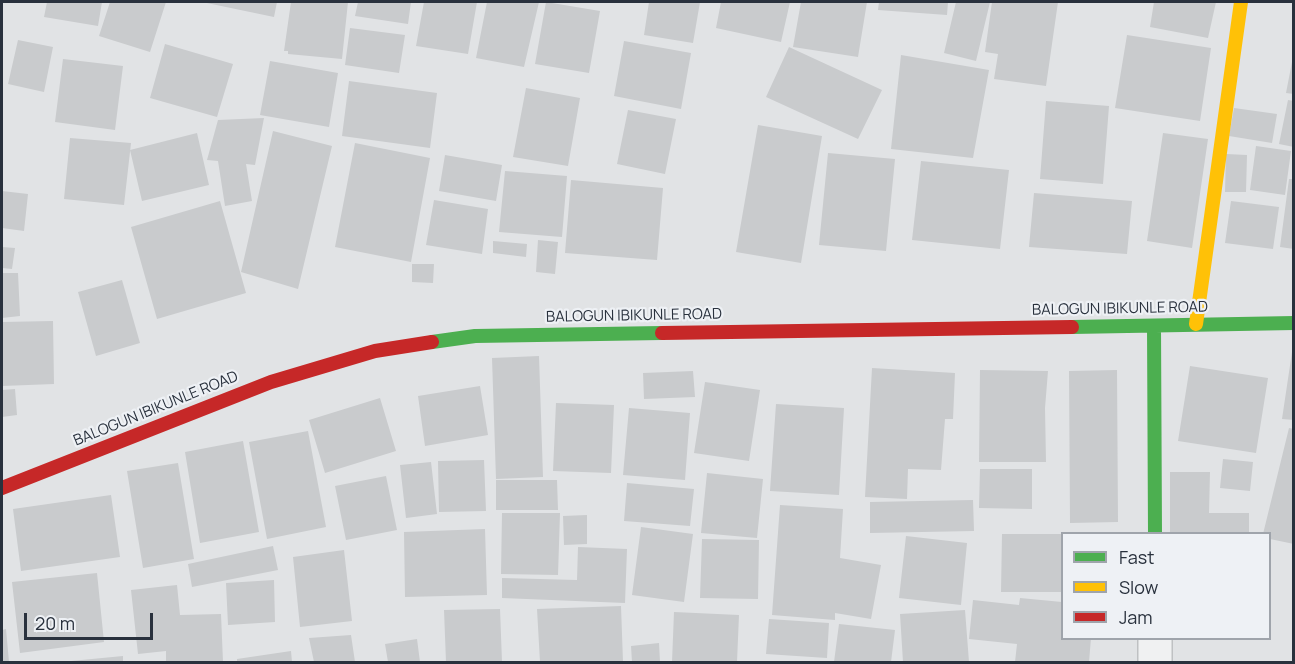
<!DOCTYPE html>
<style>
body{margin:0}
#map{position:relative;width:1295px;height:664px;overflow:hidden;background:#e1e3e5;font-family:Manrope,sans-serif}
canvas{display:block}
.frame{position:absolute;inset:0;border:3px solid #29313d;pointer-events:none}
.legend{position:absolute;left:1061px;top:532px;width:210px;height:108px;box-sizing:border-box;background:#eef1f5;border:2px solid #9fa4ab;margin:0;padding:8px 10px;list-style:none;font-size:18px;color:#29313d}
.legend li{display:flex;align-items:center;gap:12px;height:30px}
.legend b{width:30px;border:2px solid #9fa4ab}
.scale{position:absolute;left:24px;top:613px;width:129px;height:27px;box-sizing:border-box;border:3px solid #29313d;border-top:0;padding-left:8px;font-size:18px;line-height:21px;white-space:nowrap;color:#29313d;-webkit-text-stroke:4px #eef1f5;paint-order:stroke}
</style>
<div id="map">
<canvas width="1295" height="664"></canvas>
<div class="frame"></div>
<ul class="legend">
<li><b style="height:8px;background:#4caf50"></b>Fast</li>
<li><b style="height:8px;background:#ffc107"></b>Slow</li>
<li><b style="height:8px;background:#c62828"></b>Jam</li>
</ul>
<div class="scale">20 m</div>
</div>
<script>
const c = document.querySelector('canvas').getContext('2d');
c.lineJoin = 'round';
function fillPath(path, color) {
  c.fillStyle = color;
  c.fill(path, 'evenodd');
}
function toPath(rows) {
  const path = new Path2D();
  for (const r of rows) {
    path.moveTo(r[0], r[1]);
    for (let i = 2; i < r.length; i += 2) path.lineTo(r[i], r[i + 1]);
  }
  return path;
}
function strokePath(path, color, width, dash) {
  c.strokeStyle = color;
  c.lineWidth = width;
  c.lineCap = dash ? 'butt' : 'round';
  c.setLineDash(dash || []);
  c.stroke(path);
}
function drawText(font, color, halo, rows, align = 'center') {
  c.font = font + ' Manrope,sans-serif';
  c.lineWidth = 4.5;
  c.setLineDash([]);
  c.textBaseline = 'middle';
  c.strokeStyle = halo;
  c.fillStyle = color;
  for (const [text, x, y, turn = 0] of rows) {
    c.save();
    c.translate(x, y);
    c.rotate((+turn || 0) * Math.PI / 180);
    c.textAlign = isNaN(turn) ? turn : align;
    if (halo) c.strokeText(text, 0, 0);
    c.fillText(text, 0, 0);
    c.restore();
  }
}
fillPath(toPath([
 [47,2,102,2,98,26,44,17],
 [110,2,166,2,150,52,99,36],
 [202,2,277,2,274,17],
 [291,2,348,2,342,59,288,54,288,51,284,51],
 [358,2,411,2,408,24,355,16],
 [424,2,477,2,468,54,416,46],
 [487,2,539,2,524,67,476,58],
 [546,2,600,11,589,73,535,64],
 [649,2,700,2,693,43,644,35],
 [721,2,790,2,781,42,716,28],
 [801,2,867,2,858,57,793,47],
 [879,2,948,2,947,15,878,10],
 [956,2,990,2,976,61,944,53],
 [992,2,1058,2,1046,86,994,79,998,54,985,52],
 [1154,2,1216,2,1208,38,1150,27],
 [350,28,405,35,399,73,345,65],
 [1127,35,1211,48,1200,121,1115,108],
 [18,40,53,47,44,92,8,84],
 [624,41,691,53,681,109,614,96],
 [165,44,233,64,217,117,150,98],
 [789,47,882,90,858,139,766,97],
 [901,55,989,70,973,158,891,149],
 [63,59,123,66,115,130,55,122],
 [270,61,338,73,329,127,260,115],
 [1292,62,1294,62,1294,94,1286,93],
 [349,81,437,93,430,148,342,136],
 [526,88,580,98,568,166,513,157],
 [1288,100,1294,101,1294,147,1279,144],
 [1046,101,1109,106,1103,184,1040,179],
 [1234,108,1277,114,1272,143,1229,136],
 [628,110,676,119,665,174,617,164],
 [264,118,255,165,246,164,252,201,225,206,218,161,207,160,218,120],
 [758,125,822,136,801,263,736,252],
 [273,131,332,146,298,289,241,272],
 [197,133,209,185,142,201,130,150],
 [1163,133,1208,139,1192,248,1147,241],
 [70,138,131,143,124,205,64,199],
 [355,143,430,158,411,262,335,247],
 [1256,146,1291,151,1285,195,1250,190],
 [828,153,895,159,886,251,819,245],
 [1226,154,1247,155,1246,192,1225,192],
 [445,155,502,165,496,201,439,191],
 [921,161,1009,170,1000,249,912,240],
 [505,171,567,176,562,237,499,232],
 [1289,179,1294,179,1294,249,1280,247],
 [571,180,663,188,657,260,565,253],
 [2,191,28,194,24,231,2,228],
 [1034,193,1132,201,1127,254,1029,247],
 [434,200,488,209,482,254,426,245],
 [220,201,246,293,157,319,131,227],
 [1231,201,1279,207,1273,249,1225,243],
 [538,240,558,242,555,274,536,272],
 [493,241,527,244,526,257,493,253],
 [2,247,15,248,12,269,2,268],
 [412,264,434,264,433,283,412,282],
 [2,273,18,273,20,316,2,318],
 [122,280,140,343,96,356,78,292],
 [53,321,54,384,2,386,2,322],
 [1292,352,1294,353,1294,420,1282,419],
 [539,356,543,477,496,479,492,358],
 [1190,366,1268,378,1256,453,1178,441],
 [872,368,955,373,953,419,945,419,941,470,908,469,907,499,865,497],
 [980,370,1048,371,1045,408,1046,462,979,462],
 [1117,370,1118,522,1070,523,1069,371],
 [693,371,695,397,644,399,643,373],
 [705,382,760,390,749,461,694,453],
 [480,386,488,435,425,446,418,396],
 [15,389,17,415,2,417,2,390],
 [380,398,396,451,325,473,309,420],
 [556,403,614,405,611,473,553,471],
 [776,404,844,408,839,495,770,491],
 [629,408,690,413,685,480,623,475],
 [1289,428,1294,429,1294,544,1270,539,1270,534,1263,534],
 [308,431,326,527,267,539,249,442],
 [243,441,259,532,200,543,185,452],
 [1223,459,1253,462,1250,491,1220,488],
 [484,460,486,511,439,512,438,461],
 [431,462,437,514,406,518,400,465],
 [178,463,194,559,143,568,127,471],
 [980,469,1032,469,1032,509,979,508],
 [1170,472,1210,472,1209,513,1249,513,1249,534,1170,534],
 [707,473,763,479,757,538,701,533],
 [386,476,397,530,346,540,335,486],
 [496,480,557,480,558,510,496,510],
 [627,483,694,489,690,526,624,521],
 [111,495,120,557,21,571,13,509],
 [973,500,974,531,870,533,870,502],
 [780,505,843,509,840,558,881,565,871,619,835,613,835,620,772,615],
 [502,513,560,513,558,575,501,574],
 [587,515,587,544,564,545,563,516],
 [641,527,693,534,684,602,632,595],
 [485,529,487,595,405,597,404,532],
 [1002,534,1062,534,1062,592,1001,592],
 [906,536,967,543,961,605,899,598],
 [702,539,759,540,758,599,700,598],
 [273,546,278,570,192,587,188,564],
 [578,547,627,549,625,603,502,598,502,578,577,580],
 [344,550,352,621,300,627,293,557],
 [97,573,104,642,20,653,12,582],
 [274,580,275,622,228,625,226,583],
 [177,585,180,615,221,614,223,662,166,662,166,651,138,654,131,590],
 [1020,598,1062,602,1062,638,1091,638,1089,662,1015,662,1017,644,969,639,973,600,1019,605],
 [621,606,623,662,540,662,537,609],
 [500,609,502,662,446,662,444,610],
 [965,610,969,662,903,662,900,614],
 [674,612,739,615,737,662,672,662],
 [769,619,829,623,827,658,766,654],
 [839,624,895,630,891,662,834,662],
 [6,629,9,662,2,662,2,630],
 [351,635,355,662,314,662,309,638],
 [417,639,420,662,388,662,385,644],
 [659,643,660,662,632,662,631,646],
 [291,651,292,662,237,662,237,659],
 [123,656,123,662,71,662,71,661]
]), '#c9cbcd');
const street = toPath([
 [1155,638,1155,662]
]);
strokePath(street, '#bfc1c3', 36);
strokePath(street, '#f0f1f2', 33);
strokePath(toPath([
 [1154,326,1155,534],
 [1072,327,1294,323],
 [432,342,475,336,662,333]
]), '#4caf50', 14);
strokePath(toPath([
 [1196,324,1241,2]
]), '#ffc107', 14);
strokePath(toPath([
 [662,333,1072,327],
 [2,488,271,382,375,351,432,342]
]), '#c62828', 14);
drawText('15px', '#29313d', '#eef1f5', [
 ["BALOGUN IBIKUNLE ROAD",1120,309,-1],
 ["BALOGUN IBIKUNLE ROAD",634,316,-1],
 ["BALOGUN IBIKUNLE ROAD",156,409,-22]
]);
</script>
